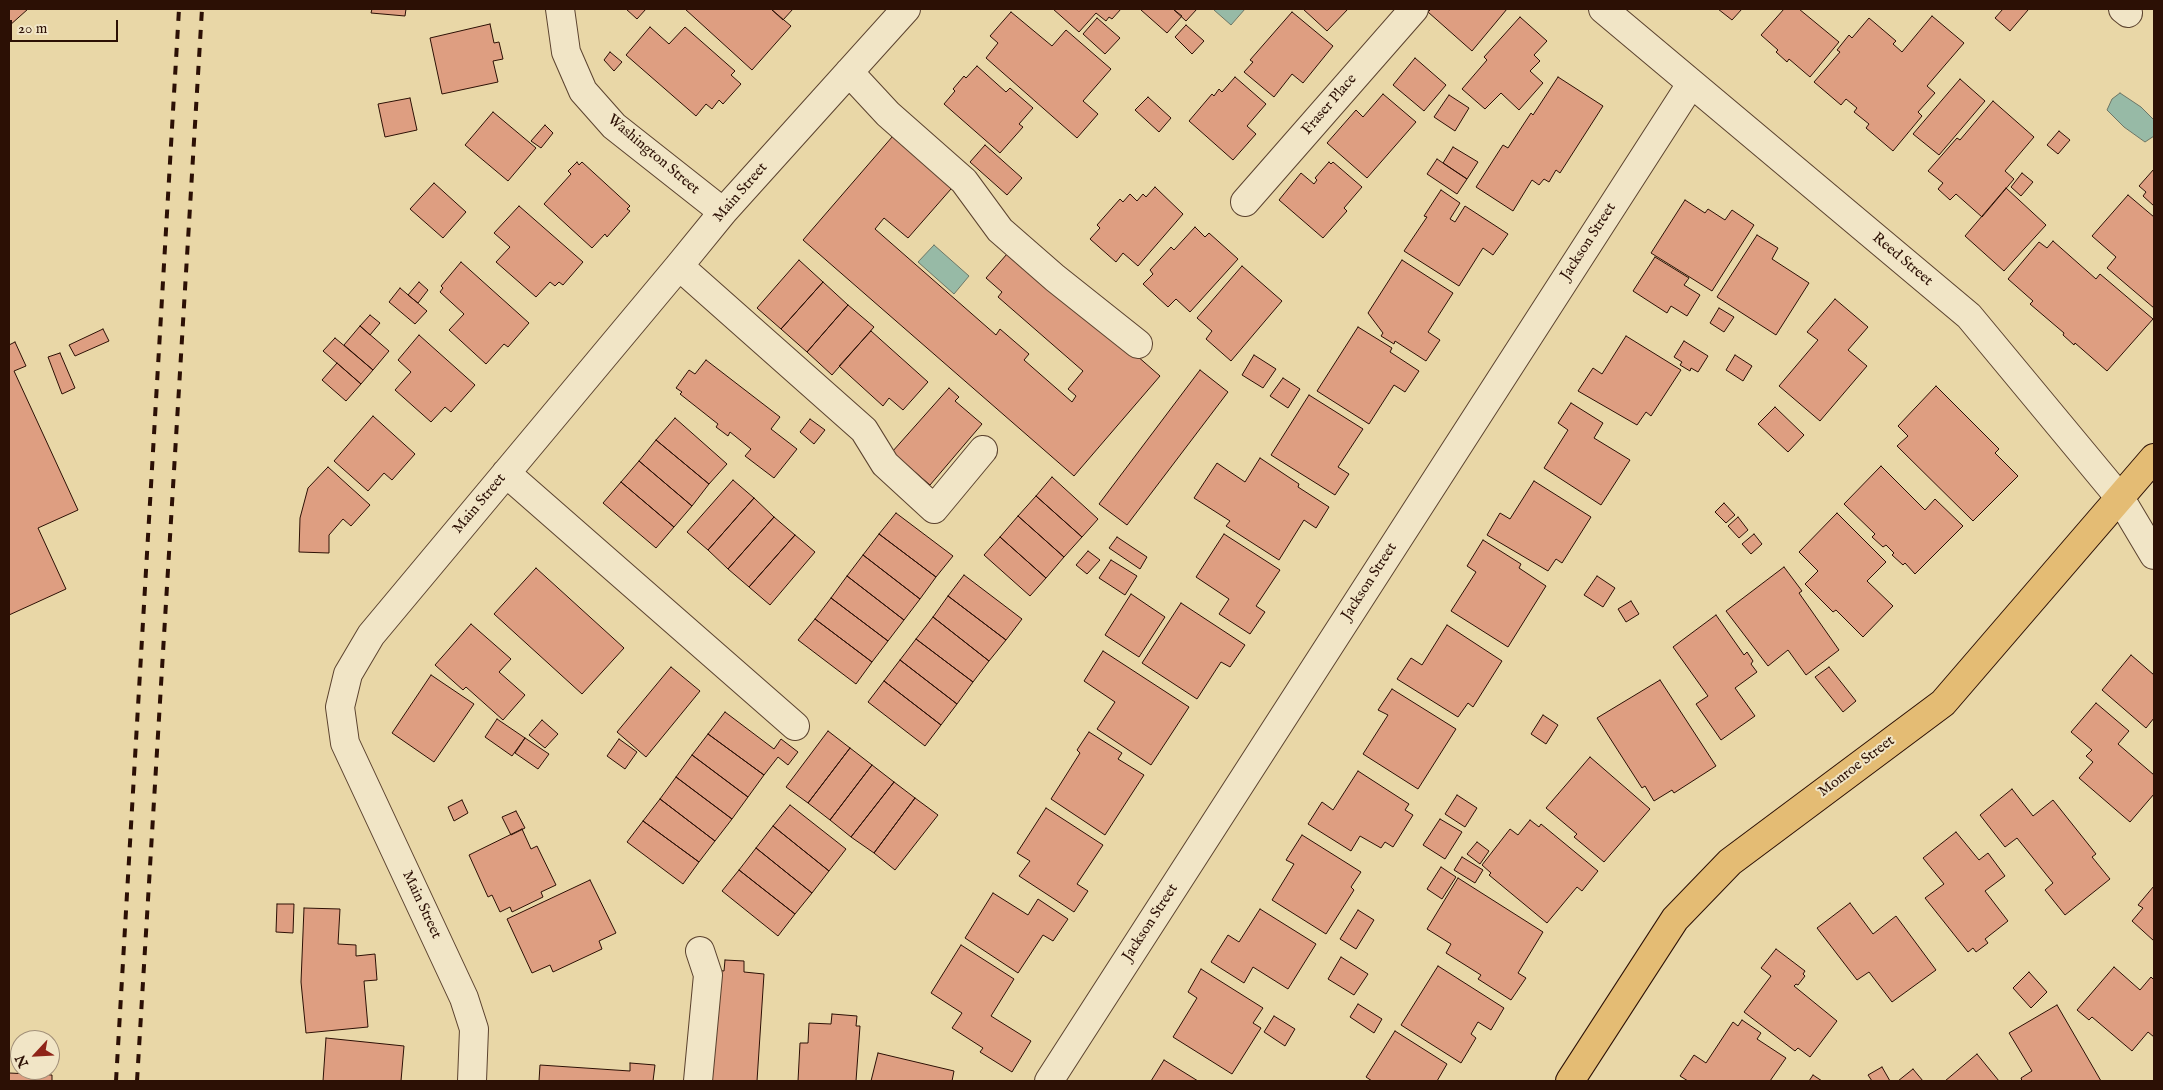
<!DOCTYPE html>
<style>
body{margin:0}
#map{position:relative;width:2163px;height:1090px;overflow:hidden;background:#e9d7a7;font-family:"IM FELL English",serif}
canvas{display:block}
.frame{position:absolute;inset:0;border:10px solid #2c1005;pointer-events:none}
.north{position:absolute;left:10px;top:1030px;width:50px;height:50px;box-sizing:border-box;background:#f1e5c6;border:1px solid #a29079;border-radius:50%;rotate:245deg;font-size:14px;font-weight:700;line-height:20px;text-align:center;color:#2c1005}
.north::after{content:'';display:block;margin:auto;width:18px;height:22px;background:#8f2418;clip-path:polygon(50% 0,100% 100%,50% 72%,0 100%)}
.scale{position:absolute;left:10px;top:20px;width:108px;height:22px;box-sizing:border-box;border:2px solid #2c1005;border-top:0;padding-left:6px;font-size:15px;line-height:18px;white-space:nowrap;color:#2c1005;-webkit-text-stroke:4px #f1e5c6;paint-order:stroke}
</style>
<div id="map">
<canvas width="2163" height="1090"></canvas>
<div class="frame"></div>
<div class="north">N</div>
<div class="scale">20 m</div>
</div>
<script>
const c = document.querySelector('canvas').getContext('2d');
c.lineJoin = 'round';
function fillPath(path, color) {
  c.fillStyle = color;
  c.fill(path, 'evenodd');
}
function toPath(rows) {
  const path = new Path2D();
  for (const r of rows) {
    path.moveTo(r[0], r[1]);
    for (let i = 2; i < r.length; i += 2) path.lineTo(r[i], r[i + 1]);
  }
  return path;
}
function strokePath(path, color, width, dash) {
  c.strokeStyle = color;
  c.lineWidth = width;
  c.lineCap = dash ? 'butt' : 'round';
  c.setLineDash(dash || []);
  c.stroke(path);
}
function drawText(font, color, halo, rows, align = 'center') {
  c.font = font + ' "IM FELL English",serif';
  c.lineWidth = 4;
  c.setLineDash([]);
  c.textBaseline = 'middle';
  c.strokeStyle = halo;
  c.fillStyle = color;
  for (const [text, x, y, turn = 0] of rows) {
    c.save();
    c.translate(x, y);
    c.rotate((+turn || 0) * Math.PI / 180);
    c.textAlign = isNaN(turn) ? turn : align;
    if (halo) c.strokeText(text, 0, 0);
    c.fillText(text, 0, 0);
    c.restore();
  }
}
const water = toPath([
 [1215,9,1245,9,1231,25,1214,10,1215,9],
 [2120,93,2141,107,2154,120,2154,136,2145,142,2124,127,2107,110,2112,99,2120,93],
 [934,245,969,276,954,294,918,262,934,245]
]);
fillPath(water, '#97baa6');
strokePath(water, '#6c7666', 1);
const building = toPath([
 [9,9,28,9,9,26,9,9],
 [372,9,406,9,405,16,371,13,372,9],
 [626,9,646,9,637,19,626,9],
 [685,9,771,9,791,26,752,70,685,9],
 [771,9,793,9,783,20,771,9],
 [1053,9,1121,9,1112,19,1109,17,1106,21,1096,13,1079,32,1053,9],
 [1142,9,1173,9,1182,16,1167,33,1141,10,1142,9],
 [1173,9,1197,9,1186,21,1173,9],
 [1303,9,1348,9,1327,31,1303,9],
 [1431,9,1507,9,1472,51,1428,12,1431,9],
 [1718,9,1742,9,1732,20,1718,9],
 [1784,9,1799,9,1839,42,1810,77,1789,59,1787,62,1776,52,1778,50,1761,35,1784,9],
 [2003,9,2027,9,2028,10,2010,31,1995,18,2003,9],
 [1011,12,1052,46,1066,30,1111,69,1083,101,1098,114,1077,138,986,58,998,43,990,36,1011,12],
 [1292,12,1333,46,1303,83,1292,74,1274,97,1244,72,1253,62,1250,60,1292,12],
 [1932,16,1964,43,1927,86,1935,93,1918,112,1922,116,1893,151,1866,128,1869,124,1854,112,1857,108,1846,99,1841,105,1814,82,1840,52,1837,50,1849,35,1852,38,1869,18,1896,41,1893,44,1902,52,1932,16],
 [1520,17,1547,41,1534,55,1540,61,1530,71,1543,83,1519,110,1501,93,1485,109,1462,89,1487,60,1484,57,1520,17],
 [1097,18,1120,38,1105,54,1083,34,1097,18],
 [490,24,494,43,499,42,503,59,493,61,498,82,442,94,430,38,490,24],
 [1186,25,1204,41,1192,54,1175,37,1186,25],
 [650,27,669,44,685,27,735,71,731,75,741,84,723,104,719,100,712,109,706,104,696,116,626,55,650,27],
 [610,52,622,62,614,71,604,60,610,52],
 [1415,58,1446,85,1424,111,1393,85,1415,58],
 [977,66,1006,92,1010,88,1033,108,1019,124,1023,127,1000,153,944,104,955,91,953,89,964,76,966,78,977,66],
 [1235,77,1266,104,1247,126,1256,134,1233,160,1189,121,1212,94,1214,96,1219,89,1222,92,1235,77],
 [1558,77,1603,106,1560,173,1556,170,1549,182,1544,179,1539,185,1532,180,1513,211,1476,187,1503,145,1508,148,1531,113,1533,115,1558,77],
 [1960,79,1985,101,1939,155,1913,134,1960,79],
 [1383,94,1416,122,1367,178,1327,143,1356,110,1363,117,1383,94],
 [1449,95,1469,108,1455,131,1434,117,1449,95],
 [1148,97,1171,118,1159,132,1135,110,1148,97],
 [410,98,417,130,385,137,378,104,410,98],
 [1993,101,2034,137,2005,171,2014,179,1982,217,1956,194,1950,200,1938,189,1943,183,1928,171,1957,138,1960,140,1993,101],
 [493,112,536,148,508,181,465,145,493,112],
 [545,125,553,133,541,148,531,141,545,125],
 [899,129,958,181,908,238,884,218,875,229,996,335,1000,329,1029,354,1024,360,1072,402,1076,396,1068,389,1083,371,998,297,1002,292,986,278,1007,254,1049,279,1160,376,1074,476,803,240,899,129],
 [2059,131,2070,140,2058,154,2047,145,2059,131],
 [985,145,1022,178,1007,195,970,162,985,145],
 [1453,147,1478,162,1467,179,1443,163,1453,147],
 [1437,159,1467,179,1457,194,1427,174,1437,159],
 [577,162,579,165,582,162,630,206,627,209,630,211,607,237,605,234,592,248,544,204,571,174,568,171,577,162],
 [1329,162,1331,164,1333,162,1362,187,1344,208,1347,211,1323,238,1279,200,1301,173,1314,184,1317,180,1315,178,1329,162],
 [2154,169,2154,206,2143,196,2146,192,2139,186,2154,169],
 [2022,173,2033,182,2021,196,2011,187,2022,173],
 [434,183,466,212,443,238,410,209,434,183],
 [1155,187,1183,214,1138,266,1123,253,1116,262,1090,239,1100,228,1097,225,1120,199,1123,202,1130,194,1137,201,1143,194,1146,197,1155,187],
 [2006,188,2046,225,2004,271,1965,236,2006,188],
 [1441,190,1460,203,1450,219,1455,222,1465,206,1508,234,1493,255,1483,248,1459,286,1404,251,1427,217,1424,216,1441,190],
 [2128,195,2154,217,2154,308,2107,268,2116,257,2092,236,2128,195],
 [1685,200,1705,213,1708,209,1725,220,1732,210,1754,225,1712,291,1651,253,1685,200],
 [519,206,583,262,563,285,559,282,555,286,550,282,536,297,496,262,510,247,494,233,519,206],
 [1195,227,1205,237,1209,233,1238,259,1190,312,1176,299,1168,307,1143,284,1153,274,1150,270,1171,247,1174,250,1195,227],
 [1757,235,1778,248,1772,259,1809,283,1776,335,1717,297,1757,235],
 [2053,241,2096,279,2100,274,2153,319,2107,371,2075,343,2074,345,2063,335,2064,333,2030,304,2033,301,2008,279,2039,242,2047,248,2053,241],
 [1655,257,1689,278,1684,285,1700,295,1687,316,1671,306,1667,313,1633,291,1655,257],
 [799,260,823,282,781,329,757,308,799,260],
 [1402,260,1453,293,1428,332,1440,340,1426,361,1395,341,1394,344,1381,336,1383,333,1368,313,1402,260],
 [461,262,529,323,508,347,504,344,486,364,449,330,464,314,440,292,443,288,441,286,461,262],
 [1242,266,1282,301,1231,361,1206,339,1212,331,1197,318,1242,266],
 [419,282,428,290,418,303,408,295,419,282],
 [823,282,848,305,807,352,781,329,823,282],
 [400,288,427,311,415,324,389,302,400,288],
 [1835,299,1868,327,1848,350,1867,366,1820,421,1779,386,1818,340,1807,332,1835,299],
 [848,305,874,327,832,375,807,352,848,305],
 [1719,308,1734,317,1724,332,1710,323,1719,308],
 [370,315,380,323,370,335,360,326,370,315],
 [360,326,389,351,373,370,344,345,360,326],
 [1358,327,1392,348,1390,352,1419,371,1405,392,1394,385,1369,424,1317,391,1358,327],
 [103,329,109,341,75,356,69,345,103,329],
 [871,331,928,382,903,410,889,398,883,406,839,366,871,331],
 [419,335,475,385,451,412,445,407,431,422,395,390,411,372,398,360,419,335],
 [1626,336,1681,370,1651,416,1646,412,1637,425,1578,391,1593,368,1602,374,1626,336],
 [335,338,373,370,361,384,323,351,335,338],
 [1684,341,1708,356,1698,372,1691,368,1690,371,1680,365,1682,362,1674,357,1684,341],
 [15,342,26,366,14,371,78,510,38,528,66,589,9,615,9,345,15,342],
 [60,353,75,388,62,394,48,357,60,353],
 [1254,355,1276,369,1263,388,1242,375,1254,355],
 [1735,355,1752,366,1743,381,1726,370,1735,355],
 [706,360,780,417,771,429,797,449,774,478,745,456,751,449,730,432,728,436,716,427,718,424,680,394,682,392,676,388,689,370,695,374,706,360],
 [337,363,361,384,346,401,322,380,337,363],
 [1200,370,1228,392,1127,525,1099,504,1200,370],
 [1283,378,1300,389,1288,408,1270,396,1283,378],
 [1936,386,1999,449,1995,453,2018,476,1973,521,1897,446,1908,436,1898,426,1936,386],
 [949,388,959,397,955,401,982,424,930,485,892,452,949,388],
 [1309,395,1363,429,1338,467,1349,474,1335,495,1271,455,1309,395],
 [1571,403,1603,423,1594,438,1630,460,1601,505,1544,468,1568,430,1558,423,1571,403],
 [1775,407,1804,435,1788,452,1758,424,1775,407],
 [373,416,415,454,392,480,384,473,368,491,334,461,373,416],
 [675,418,727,464,709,484,656,440,675,418],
 [810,419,825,430,814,444,800,432,810,419],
 [656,440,709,484,692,506,639,461,656,440],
 [1260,458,1299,484,1298,487,1329,507,1316,528,1304,520,1279,560,1226,526,1230,521,1194,498,1217,463,1245,482,1260,458],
 [639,461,692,506,674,527,621,482,639,461],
 [1881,466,1925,510,1935,499,1963,526,1915,574,1905,563,1903,565,1892,555,1894,553,1886,545,1883,547,1872,537,1875,534,1844,504,1881,466],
 [328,467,370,505,351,526,343,519,329,535,329,553,299,552,300,518,308,488,328,467],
 [1052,477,1098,519,1082,537,1036,496,1052,477],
 [733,480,754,498,708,550,687,532,733,480],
 [1534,481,1591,517,1562,563,1556,559,1548,571,1487,535,1500,513,1510,519,1534,481],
 [621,482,674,527,656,548,603,503,621,482],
 [1036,496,1082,537,1064,557,1018,516,1036,496],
 [754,498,774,517,728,569,708,550,754,498],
 [1724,503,1735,515,1726,523,1715,512,1724,503],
 [896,513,953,556,936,577,879,534,896,513],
 [1837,513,1886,562,1867,581,1893,606,1863,637,1836,610,1833,612,1805,584,1818,571,1799,552,1837,513],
 [1018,516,1064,557,1046,578,1000,537,1018,516],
 [774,517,795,535,749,587,728,569,774,517],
 [1738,517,1748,530,1739,538,1728,526,1738,517],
 [879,534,936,577,920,599,863,555,879,534],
 [1224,534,1280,570,1256,606,1265,612,1250,634,1219,614,1229,599,1196,577,1224,534],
 [1754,534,1762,544,1751,554,1742,544,1754,534],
 [795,535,815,552,770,605,749,587,795,535],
 [1000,537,1046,578,1030,596,984,555,1000,537],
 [1117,537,1147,557,1140,569,1109,548,1117,537],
 [1483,540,1521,564,1519,568,1546,586,1508,647,1451,611,1476,572,1467,566,1483,540],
 [1088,551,1100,560,1087,574,1076,565,1088,551],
 [863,555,920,599,904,620,847,576,863,555],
 [1111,560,1137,576,1125,595,1099,578,1111,560],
 [1784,567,1802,591,1799,593,1839,650,1806,675,1788,650,1768,666,1726,611,1784,567],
 [536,568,624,648,582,694,494,614,536,568],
 [964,575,1022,619,1006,640,948,596,964,575],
 [847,576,904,620,888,641,831,598,847,576],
 [1597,576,1615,588,1603,607,1584,595,1597,576],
 [1131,594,1165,617,1139,657,1105,635,1131,594],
 [948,596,1006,640,989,661,933,617,948,596],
 [831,598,888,641,872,662,815,619,831,598],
 [1631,601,1639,614,1626,622,1618,609,1631,601],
 [1181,603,1245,645,1230,667,1221,662,1197,699,1142,663,1181,603],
 [1716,615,1744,655,1747,652,1753,661,1751,664,1757,672,1735,688,1755,716,1721,740,1696,704,1708,696,1673,647,1716,615],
 [933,617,989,661,973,682,916,639,933,617],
 [815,619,872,662,856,684,798,640,815,619],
 [471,624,511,659,499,672,525,695,503,720,466,687,463,690,435,665,471,624],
 [1447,625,1502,661,1473,707,1468,703,1458,717,1397,679,1411,658,1422,665,1447,625],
 [916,639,973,682,957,704,900,660,916,639],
 [1103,651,1189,707,1151,765,1097,729,1115,702,1084,681,1103,651],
 [2131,655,2154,675,2154,718,2146,728,2102,690,2131,655],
 [900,660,957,704,941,725,884,681,900,660],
 [671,667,700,691,646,757,617,732,671,667],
 [1829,667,1856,701,1843,712,1815,677,1829,667],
 [431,675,474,704,434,762,392,733,431,675],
 [1660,680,1716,766,1674,793,1672,790,1654,801,1645,786,1642,788,1597,718,1660,680],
 [884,681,941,725,925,746,868,702,884,681],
 [1392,689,1456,729,1418,789,1363,754,1388,715,1378,710,1392,689],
 [2096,703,2129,731,2118,744,2154,775,2154,794,2130,822,2079,778,2093,762,2086,756,2092,750,2071,732,2096,703],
 [725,712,774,749,781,739,798,752,788,765,778,757,764,775,708,734,725,712],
 [1543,715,1558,725,1546,744,1531,734,1543,715],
 [497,719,525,738,512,756,485,737,497,719],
 [542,720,558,734,545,748,529,735,542,720],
 [828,731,850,748,808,803,786,787,828,731],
 [1089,732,1122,753,1118,759,1144,775,1105,835,1051,799,1080,753,1077,750,1089,732],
 [708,734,764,775,748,797,692,755,708,734],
 [525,738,549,754,538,769,515,753,525,738],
 [619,739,637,752,625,769,607,756,619,739],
 [850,748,872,765,830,820,808,803,850,748],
 [692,755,748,797,732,819,676,777,692,755],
 [1590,757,1650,809,1604,862,1574,837,1577,834,1546,808,1590,757],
 [872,765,894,782,851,837,830,820,872,765],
 [1358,771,1409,804,1405,810,1413,815,1393,847,1385,842,1381,848,1360,836,1351,851,1308,824,1322,802,1333,810,1358,771],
 [676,777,732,819,715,841,660,799,676,777],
 [894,782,915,798,874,853,851,837,894,782],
 [2012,789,2033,816,2053,800,2096,854,2092,857,2110,879,2065,915,2045,890,2053,883,2017,838,2005,847,1980,815,2012,789],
 [1457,795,1477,808,1465,827,1445,814,1457,795],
 [915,798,938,815,895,870,874,853,915,798],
 [660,799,715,841,699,862,643,821,660,799],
 [462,800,468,813,454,821,448,807,462,800],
 [790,805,846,849,829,871,773,826,790,805],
 [1046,808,1103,845,1077,884,1088,891,1074,912,1019,876,1030,861,1017,853,1046,808],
 [516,811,525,828,511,835,502,817,516,811],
 [1440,819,1462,832,1445,859,1423,845,1440,819],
 [1530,820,1539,827,1541,824,1598,871,1582,891,1577,887,1547,923,1489,875,1491,873,1482,865,1510,829,1518,835,1530,820],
 [643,821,699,862,683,884,627,842,643,821],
 [773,826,829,871,812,893,756,848,773,826],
 [522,829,531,849,537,846,556,885,541,892,543,897,512,912,510,907,500,912,492,895,488,897,469,855,522,829],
 [1956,832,1979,860,1988,853,2005,876,1985,891,2008,921,1985,939,1988,943,1976,952,1973,948,1968,952,1925,898,1944,884,1923,858,1956,832],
 [1302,835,1361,872,1351,887,1354,890,1326,934,1272,900,1294,864,1286,860,1302,835],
 [1477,842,1489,851,1480,864,1467,854,1477,842],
 [756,848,812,893,795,914,739,870,756,848],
 [1462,857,1483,870,1475,883,1454,870,1462,857],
 [1441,867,1456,877,1442,899,1427,889,1441,867],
 [739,870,795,914,778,936,722,891,739,870],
 [1458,878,1543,932,1518,973,1526,978,1511,1000,1478,979,1481,975,1446,953,1451,944,1427,929,1458,878],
 [590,880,616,933,599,941,602,949,553,972,550,965,532,973,507,919,590,880],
 [2154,886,2154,941,2132,921,2143,908,2138,905,2154,886],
 [993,893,1028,915,1038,899,1068,919,1053,941,1043,935,1018,973,965,938,993,893],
 [1850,903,1873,934,1896,916,1936,970,1892,1002,1869,972,1857,980,1817,928,1850,903],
 [277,904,294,904,293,933,276,932,277,904],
 [304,908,340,909,338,944,356,945,356,956,375,954,377,980,364,981,368,1027,306,1033,301,982,304,908],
 [1260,909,1316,944,1288,989,1253,967,1244,983,1211,962,1228,935,1239,942,1260,909],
 [1358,910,1374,920,1356,949,1340,939,1358,910],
 [961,945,1014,979,991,1016,1031,1041,1012,1072,980,1052,983,1048,952,1028,962,1013,931,993,961,945],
 [1776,949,1805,971,1803,974,1805,976,1798,985,1796,984,1794,986,1837,1021,1810,1057,1798,1048,1795,1051,1744,1012,1771,976,1761,968,1776,949],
 [1341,957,1368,974,1354,995,1328,979,1341,957],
 [725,960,744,961,744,972,764,974,757,1081,710,1081,716,970,724,971,725,960],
 [1438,966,1504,1008,1491,1030,1478,1022,1471,1034,1476,1038,1461,1063,1401,1025,1438,966],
 [2114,967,2140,990,2151,977,2154,980,2154,1037,2148,1032,2132,1051,2092,1017,2089,1020,2077,1010,2114,967],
 [1201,969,1263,1008,1253,1023,1261,1028,1232,1074,1173,1037,1197,998,1188,992,1201,969],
 [2029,972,2047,992,2031,1008,2013,988,2029,972],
 [1358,1004,1382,1019,1374,1033,1350,1017,1358,1004],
 [2057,1005,2101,1081,2022,1081,2021,1078,2032,1071,2009,1033,2057,1005],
 [832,1014,857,1016,856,1026,860,1026,856,1081,798,1081,800,1043,808,1043,809,1023,831,1024,832,1014],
 [1274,1016,1295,1029,1285,1046,1264,1032,1274,1016],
 [1742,1020,1761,1033,1757,1039,1786,1058,1770,1081,1688,1081,1680,1076,1694,1055,1706,1063,1733,1022,1738,1026,1742,1020],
 [1395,1031,1447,1064,1437,1081,1372,1081,1366,1077,1395,1031],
 [326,1038,404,1046,401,1081,323,1081,326,1038],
 [878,1053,954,1071,952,1081,871,1081,878,1053],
 [1977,1054,1999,1081,1945,1081,1977,1054],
 [1164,1060,1198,1081,1151,1081,1164,1060],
 [630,1063,655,1065,653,1081,539,1081,540,1065,630,1071,630,1063],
 [1882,1067,1890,1081,1872,1081,1868,1075,1882,1067],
 [1913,1069,1923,1081,1898,1081,1913,1069],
 [9,1073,52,1075,52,1081,9,1081,9,1073],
 [1813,1075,1822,1081,1809,1081,1813,1075]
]);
fillPath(building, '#de9e81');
strokePath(building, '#2c1005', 1);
const minor = toPath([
 [560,9,566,52,583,91,614,126,723,212],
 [1603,9,1969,316,2120,498,2154,555],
 [2123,9,2128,13],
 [849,72,888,114,964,181,1000,230,1055,278,1138,344],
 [1245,202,1414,9],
 [679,266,864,430,885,464,934,509,983,450],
 [506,473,795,726],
 [472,1081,474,1029,464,998,345,743,340,707,348,674,371,635,679,266,723,212,906,9],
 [698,1081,708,975,700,951],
 [1049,1081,1691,84]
]);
const major = toPath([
 [1570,1081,1675,919,1730,862,1943,703,2154,458]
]);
strokePath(minor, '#5b422e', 30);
strokePath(major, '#2c1005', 30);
strokePath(minor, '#f1e5c6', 28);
strokePath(major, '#e4bc74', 28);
strokePath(toPath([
 [116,1081,179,9],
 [137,1081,202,9]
]), '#2c1005', 4, [9, 9]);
drawText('15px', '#2c1005', '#f1e5c6', [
 ["Fraser Place",1330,105,-49],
 ["Washington Street",653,155,40],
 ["Main Street",741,193,-49],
 ["Jackson Street",1589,242,-57],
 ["Reed Street",1902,260,40],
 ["Main Street",480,504,-50],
 ["Jackson Street",1370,582,-57],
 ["Monroe Street",1857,767,-37],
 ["Main Street",421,905,65],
 ["Jackson Street",1151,923,-57]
]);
</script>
